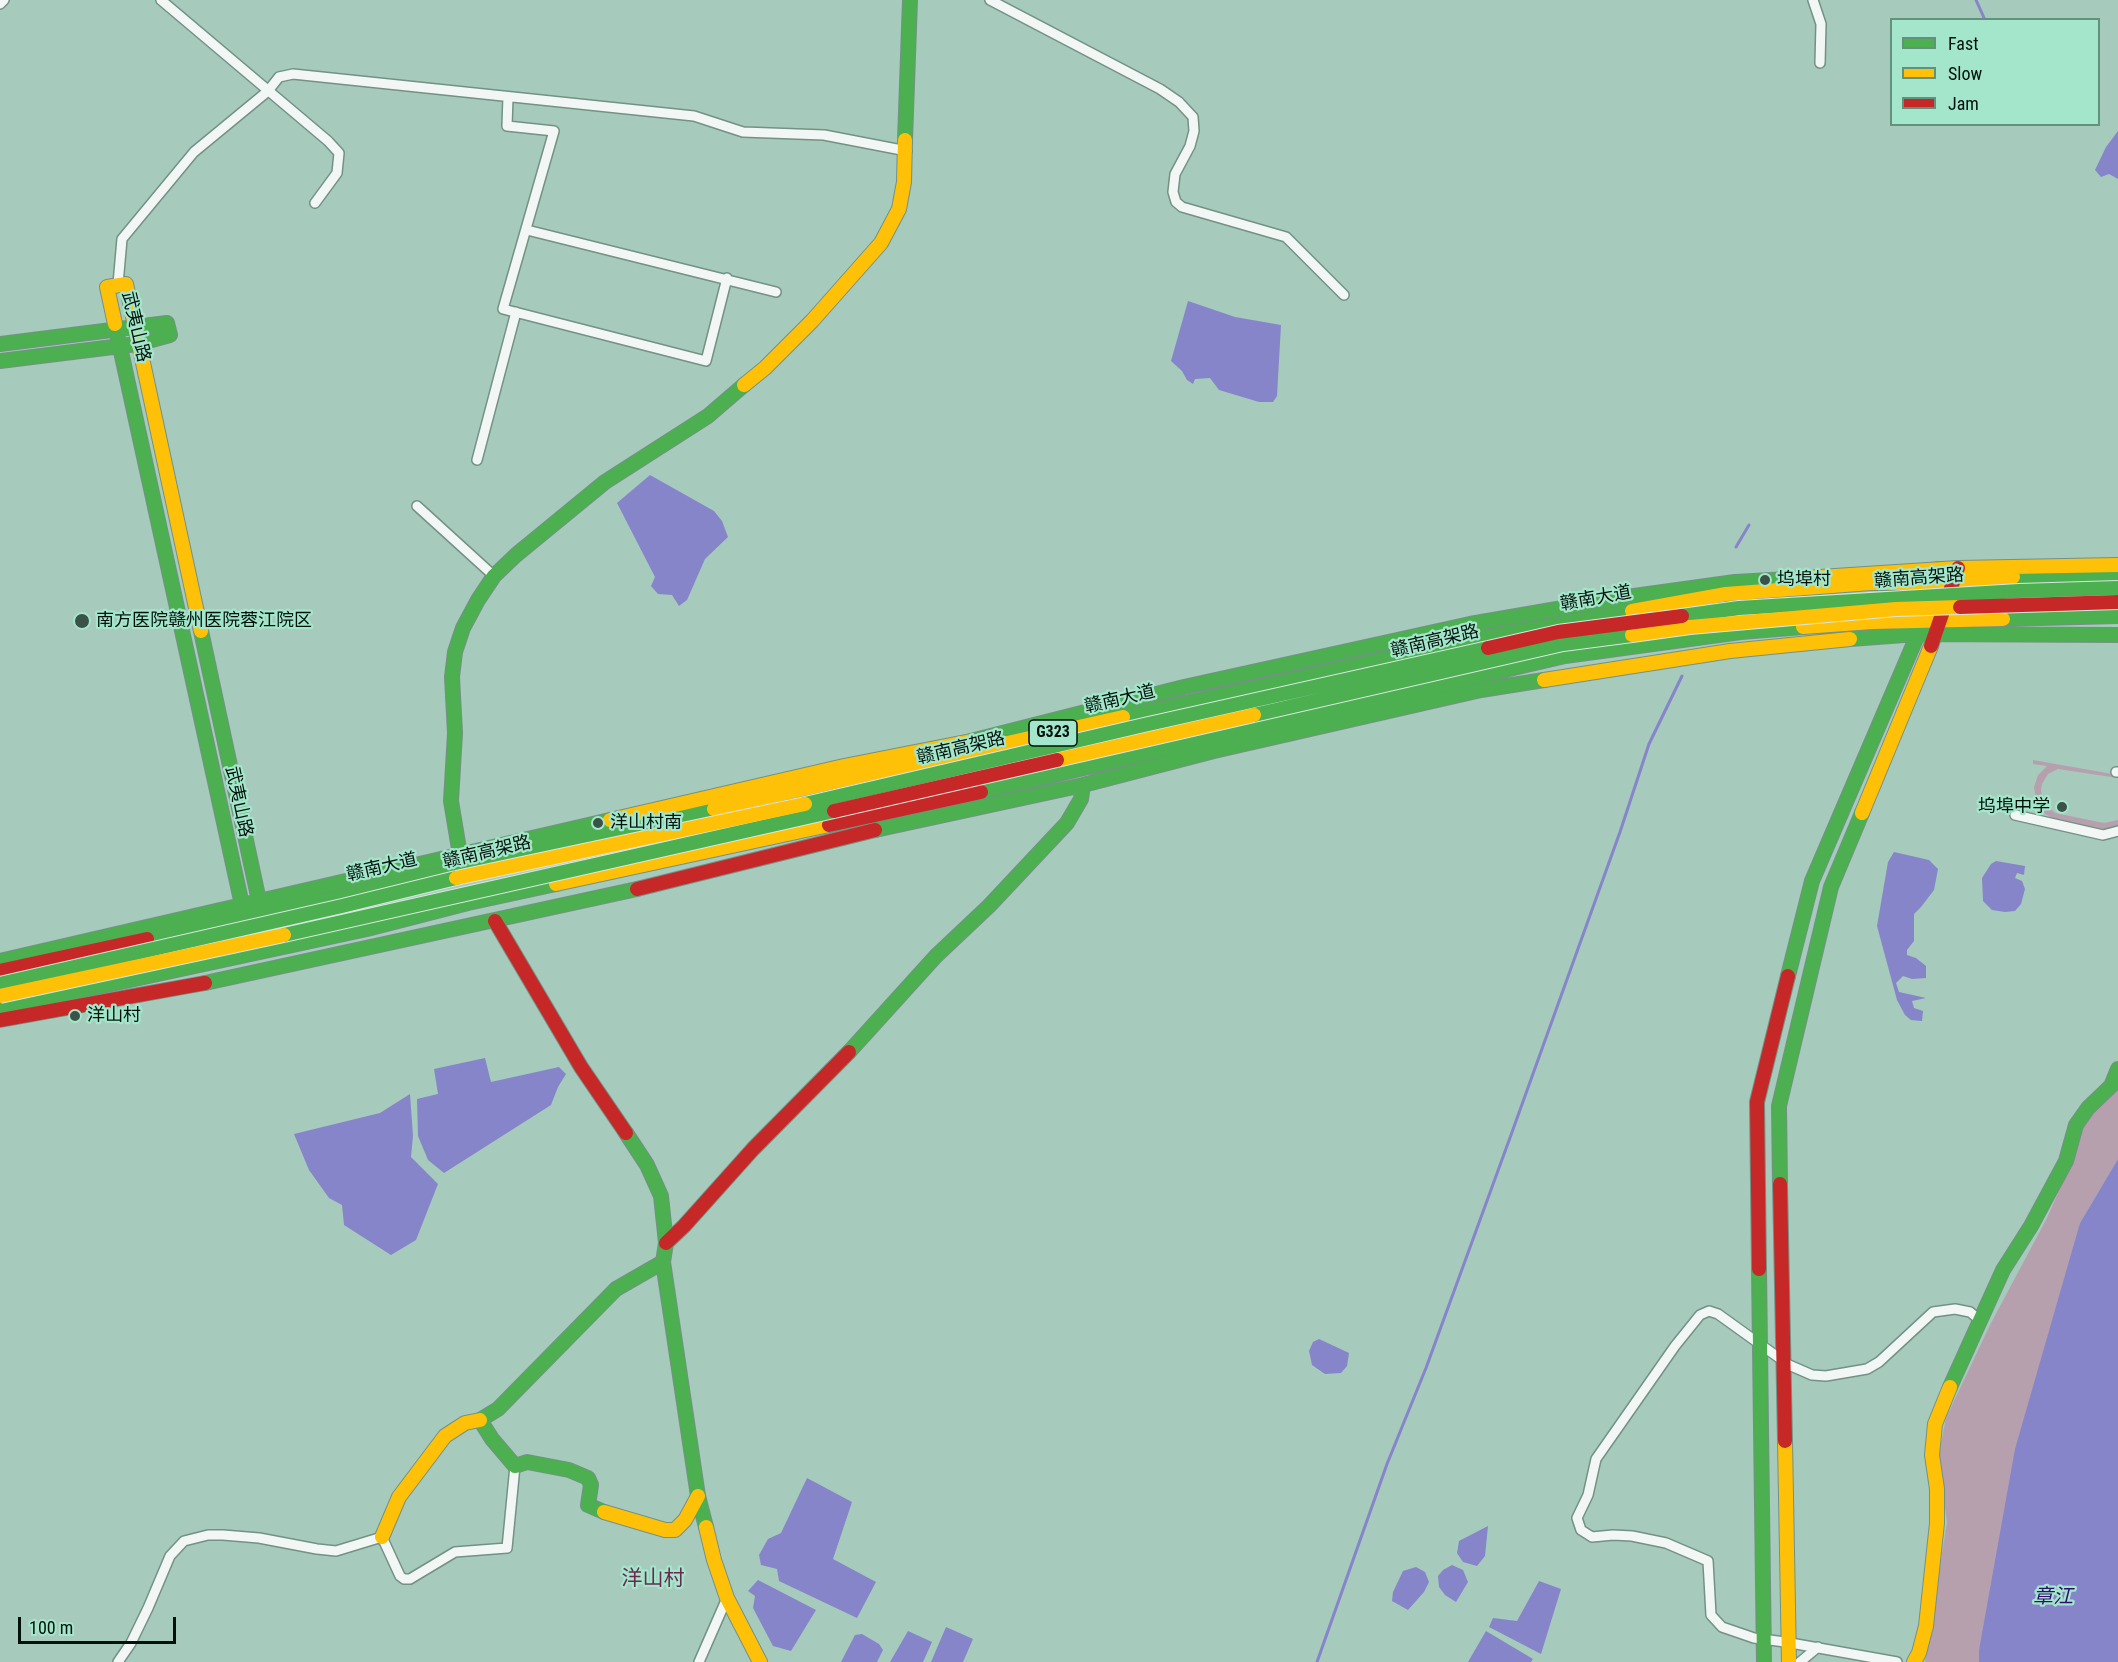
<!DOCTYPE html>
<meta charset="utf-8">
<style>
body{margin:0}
#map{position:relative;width:2118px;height:1662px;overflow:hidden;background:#a6cabc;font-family:"Roboto Condensed",sans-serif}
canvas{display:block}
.legend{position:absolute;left:1890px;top:18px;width:210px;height:108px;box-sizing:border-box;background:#a4e6cc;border:2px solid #62917e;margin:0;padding:8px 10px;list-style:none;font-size:18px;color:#00120a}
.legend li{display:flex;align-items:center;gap:12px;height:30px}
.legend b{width:30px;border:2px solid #62917e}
.scale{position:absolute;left:18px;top:1617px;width:158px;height:27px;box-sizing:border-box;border:3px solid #00120a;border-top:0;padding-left:8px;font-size:18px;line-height:21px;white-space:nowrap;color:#00120a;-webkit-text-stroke:4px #a4e6cc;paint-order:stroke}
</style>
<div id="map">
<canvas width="2118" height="1662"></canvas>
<ul class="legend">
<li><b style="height:8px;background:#4caf50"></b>Fast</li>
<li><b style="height:8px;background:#ffc107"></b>Slow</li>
<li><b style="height:8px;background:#c62828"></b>Jam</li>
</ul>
<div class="scale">100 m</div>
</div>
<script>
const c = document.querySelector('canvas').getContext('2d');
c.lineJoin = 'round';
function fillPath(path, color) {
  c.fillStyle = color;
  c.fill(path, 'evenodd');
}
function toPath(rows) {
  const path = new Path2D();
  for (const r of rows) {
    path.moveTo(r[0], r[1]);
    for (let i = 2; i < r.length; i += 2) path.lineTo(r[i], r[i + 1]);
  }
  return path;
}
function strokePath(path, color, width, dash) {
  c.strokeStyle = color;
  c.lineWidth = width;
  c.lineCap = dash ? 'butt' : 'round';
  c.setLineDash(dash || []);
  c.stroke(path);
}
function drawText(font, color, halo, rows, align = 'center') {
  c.font = font + ' "Roboto Condensed","Noto Sans SC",sans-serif';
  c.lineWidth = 4.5;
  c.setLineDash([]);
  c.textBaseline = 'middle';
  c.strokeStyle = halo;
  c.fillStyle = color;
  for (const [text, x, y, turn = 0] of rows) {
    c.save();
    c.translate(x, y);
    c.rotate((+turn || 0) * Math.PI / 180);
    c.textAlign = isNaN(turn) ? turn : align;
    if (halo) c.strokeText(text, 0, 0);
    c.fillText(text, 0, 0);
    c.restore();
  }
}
fillPath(toPath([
 [2033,760,2118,775,2118,778,2058,769,2048,774,2042,784,2041,790,2043,801,2055,813,2104,823,2118,820,2118,829,2102,831,2056,820,2045,814,2037,805,2034,787,2038,775,2047,766,2033,764],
 [2118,1089,2118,1159,2080,1223,1979,1650,1979,1662,1925,1662,1947,1522,1938,1459,1946,1418,1990,1325,2047,1218,2075,1155,2080,1131,2095,1111]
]), '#b7a0ae');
fillPath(toPath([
 [2118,131,2118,179,2109,174,2101,177,2095,170,2106,147],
 [1188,301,1235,317,1281,325,1277,396,1273,402,1259,402,1219,390,1210,378,1195,379,1193,384,1187,380,1182,371,1171,361],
 [650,475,714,511,722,521,728,537,705,559,687,600,679,606,672,595,658,594,651,586,655,577,617,503],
 [1894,852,1929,860,1938,869,1934,890,1921,907,1914,914,1914,941,1907,950,1907,955,1916,958,1926,966,1926,978,1912,979,1903,976,1896,983,1899,992,1926,998,1912,1001,1914,1008,1923,1011,1922,1021,1911,1020,1905,1015,1897,1000,1877,926,1888,862],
 [1996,861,2025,866,2024,875,2017,873,2015,878,2022,881,2025,889,2021,904,2015,911,2005,912,1992,910,1983,901,1982,878,1991,864],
 [485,1058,491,1082,559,1067,566,1074,558,1087,551,1105,444,1173,428,1160,418,1136,417,1099,438,1094,434,1069],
 [410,1094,413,1136,411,1157,438,1184,416,1240,391,1255,344,1225,342,1205,329,1198,309,1170,294,1134,380,1113],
 [2118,1159,2118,1662,1979,1662,1979,1650,2015,1449,2080,1223],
 [1319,1339,1349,1353,1347,1366,1341,1373,1325,1374,1312,1365,1309,1351,1313,1342],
 [807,1478,852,1502,833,1559,876,1582,857,1618,779,1581,777,1569,761,1565,759,1555,768,1539,781,1533],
 [1488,1526,1485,1556,1477,1566,1463,1562,1457,1553,1459,1541],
 [1452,1565,1463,1570,1468,1582,1456,1602,1445,1595,1439,1587,1438,1576,1443,1570],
 [1416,1567,1425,1572,1429,1582,1424,1592,1408,1610,1392,1601,1393,1592,1403,1571],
 [758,1580,816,1610,791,1651,773,1646,753,1608,755,1596,748,1591],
 [1539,1581,1561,1589,1541,1654,1489,1627,1493,1618,1517,1621],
 [946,1627,973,1639,963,1662,931,1662],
 [908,1631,932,1642,923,1662,890,1662],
 [1486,1631,1533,1659,1531,1662,1468,1662],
 [862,1634,879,1644,883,1650,877,1662,841,1662,855,1635]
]), '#8685c9');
strokePath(toPath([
 [1976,0,1985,20],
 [1736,547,1749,525],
 [1317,1662,1387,1464,1426,1368,1511,1135,1620,832,1649,744,1682,676]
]), '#8685c9', 3);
const street = toPath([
 [161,0,328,141,339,153,337,173,315,203],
 [990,0,1160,89,1179,102,1193,117,1194,131,1190,146,1175,174,1173,192,1176,202,1182,207,1286,237,1344,295],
 [1813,0,1821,24,1820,63],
 [0,4,4,0],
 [508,97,507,126,554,131,503,309,706,361,727,278],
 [527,230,776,292],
 [118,284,122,239,194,152,268,91,279,77,293,74,694,116,743,132,824,135,907,151],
 [477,460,516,312],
 [417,506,494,576],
 [2116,772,2118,772],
 [2015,815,2103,835,2118,831],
 [118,1662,131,1643,148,1608,170,1556,184,1541,208,1535,223,1535,259,1538,317,1549,336,1551,382,1537,400,1576,404,1579,410,1579,455,1552,507,1548,515,1466],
 [699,1662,727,1598],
 [1800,1662,1818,1647],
 [1897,1662,1785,1642,1754,1638,1722,1627,1711,1615,1708,1561,1666,1543,1632,1536,1613,1535,1592,1537,1581,1530,1577,1518,1588,1495,1596,1459,1675,1346,1700,1315,1709,1311,1718,1314,1789,1365,1812,1375,1826,1376,1867,1369,1879,1362,1933,1312,1955,1309,1970,1312,1980,1320]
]);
const fast = toPath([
 [905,140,910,0],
 [115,324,244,914],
 [0,344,167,323,170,335,137,344,0,361],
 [2013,577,2118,575],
 [2003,619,2118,616],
 [201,631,261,910],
 [1850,639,1918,634,2118,635],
 [1123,717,1468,640,1632,611],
 [971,741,1184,687,1470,624,1627,597,1735,582,1789,579],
 [981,792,1565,656,1741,632,1803,627],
 [875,830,1083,785,1214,751,1481,690,1544,680],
 [460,855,451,801,455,733,452,677,455,652,463,628,478,600,494,576,516,555,605,482,708,416,744,385],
 [147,939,358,893,714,809],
 [0,961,610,820],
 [1788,976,1812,881,1918,634,1938,569],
 [205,983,637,889],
 [0,1008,367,929,468,903,556,884],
 [849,1052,936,956,989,906,1067,823,1081,799,1083,785],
 [626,1133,647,1165,661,1196,666,1243,663,1262,698,1496,706,1527],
 [1780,1184,1779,1106,1831,887,1862,813],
 [1759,1269,1764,1662],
 [1950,1387,2003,1270,2031,1226,2066,1161,2076,1125,2088,1108,2111,1086,2118,1069],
 [604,1512,588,1505,591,1485,588,1478,569,1470,527,1462,515,1466,492,1439,480,1420,498,1409,616,1289,663,1262]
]);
const slow = toPath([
 [115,324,107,287,126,284,201,631],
 [744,385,765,368,812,321,881,243,899,209,904,182,905,140],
 [1789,579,1958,568,2118,565],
 [1632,611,1726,594,1871,583,1933,583,2013,577],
 [1803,627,1872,622,2003,619],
 [1544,680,1730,651,1850,639],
 [714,809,1123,717],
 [1862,813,1931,646],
 [610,820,844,766,971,741],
 [556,884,829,825],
 [1785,1441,1789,1662],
 [604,1512,665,1530,675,1530,685,1520,698,1496],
 [706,1527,714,1560,727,1598,760,1662],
 [382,1537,399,1497,445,1436,465,1423,480,1420],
 [1914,1662,1919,1653,1926,1626,1937,1523,1937,1489,1932,1455,1935,1424,1950,1387]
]);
const jam = toPath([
 [1931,646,1958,568],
 [829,825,981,792],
 [637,889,875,830],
 [495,921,581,1067,626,1133],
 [0,971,147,939],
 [0,1020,205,983],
 [1780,1184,1785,1441],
 [666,1243,684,1226,753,1149,849,1052],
 [1759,1269,1757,1102,1788,976]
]);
strokePath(street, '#749186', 12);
strokePath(fast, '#749186', 16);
strokePath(slow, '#749186', 16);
strokePath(jam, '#749186', 16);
strokePath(street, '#f2f7f5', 9);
strokePath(fast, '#4caf50', 14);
strokePath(slow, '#ffc107', 14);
strokePath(jam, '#c62828', 14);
const fastBridge = toPath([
 [1682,616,1739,608,2019,591,2118,588],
 [1254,715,1563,644,1632,635],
 [805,804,1144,725,1488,648],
 [284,935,834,811],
 [0,984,342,906,456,878]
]);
const slowBridge = toPath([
 [1632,635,1690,627,1896,609,1960,607],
 [1057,760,1254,715],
 [456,878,805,804],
 [0,996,284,935]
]);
const jamBridge = toPath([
 [1960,607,2118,602],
 [1488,648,1558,632,1682,616],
 [834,811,1057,760]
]);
strokePath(fastBridge, '#d7e7e1', 16, []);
strokePath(slowBridge, '#d7e7e1', 16, []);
strokePath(jamBridge, '#d7e7e1', 16, []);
strokePath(fastBridge, '#4caf50', 14);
strokePath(slowBridge, '#ffc107', 14);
strokePath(jamBridge, '#c62828', 14);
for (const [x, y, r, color] of [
 [1765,580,6,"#3a5248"],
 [82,621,8,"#3a5248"],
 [2062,807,6,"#3a5248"],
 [598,823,6,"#3a5248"],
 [75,1016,6,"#3a5248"]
]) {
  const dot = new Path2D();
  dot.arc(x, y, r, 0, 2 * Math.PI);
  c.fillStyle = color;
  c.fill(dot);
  strokePath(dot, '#a4e6cc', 2);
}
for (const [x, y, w] of [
 [1053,733,48]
]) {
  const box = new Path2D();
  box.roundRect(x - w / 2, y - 13, w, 26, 4.5);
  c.fillStyle = '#a4e6cc';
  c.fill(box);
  strokePath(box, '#00120a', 1.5);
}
drawText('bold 16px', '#00120a', null, [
 ["G323",1053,733]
]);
drawText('18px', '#00120a', '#a4e6cc', [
 ["武夷山路",135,327,77],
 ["赣南高架路",1919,579,-4],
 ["赣南大道",1596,599,-10],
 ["赣南高架路",1435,642,-13],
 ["赣南大道",1120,700,-13],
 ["赣南高架路",961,749,-13],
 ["武夷山路",238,802,78],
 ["赣南高架路",487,853,-13],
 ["赣南大道",382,868,-13]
]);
drawText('18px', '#00120a', '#a4e6cc', [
 ["坞埠村",1777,580],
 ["南方医院赣州医院蓉江院区",96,621],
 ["坞埠中学",2050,807,"right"],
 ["洋山村南",610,823],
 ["洋山村",87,1016]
], 'left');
drawText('italic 20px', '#2e0f6e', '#a4e6cc', [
 ["章江",2053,1598]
]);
drawText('21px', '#692a4e', '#a4e6cc', [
 ["洋山村",653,1580]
]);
</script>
